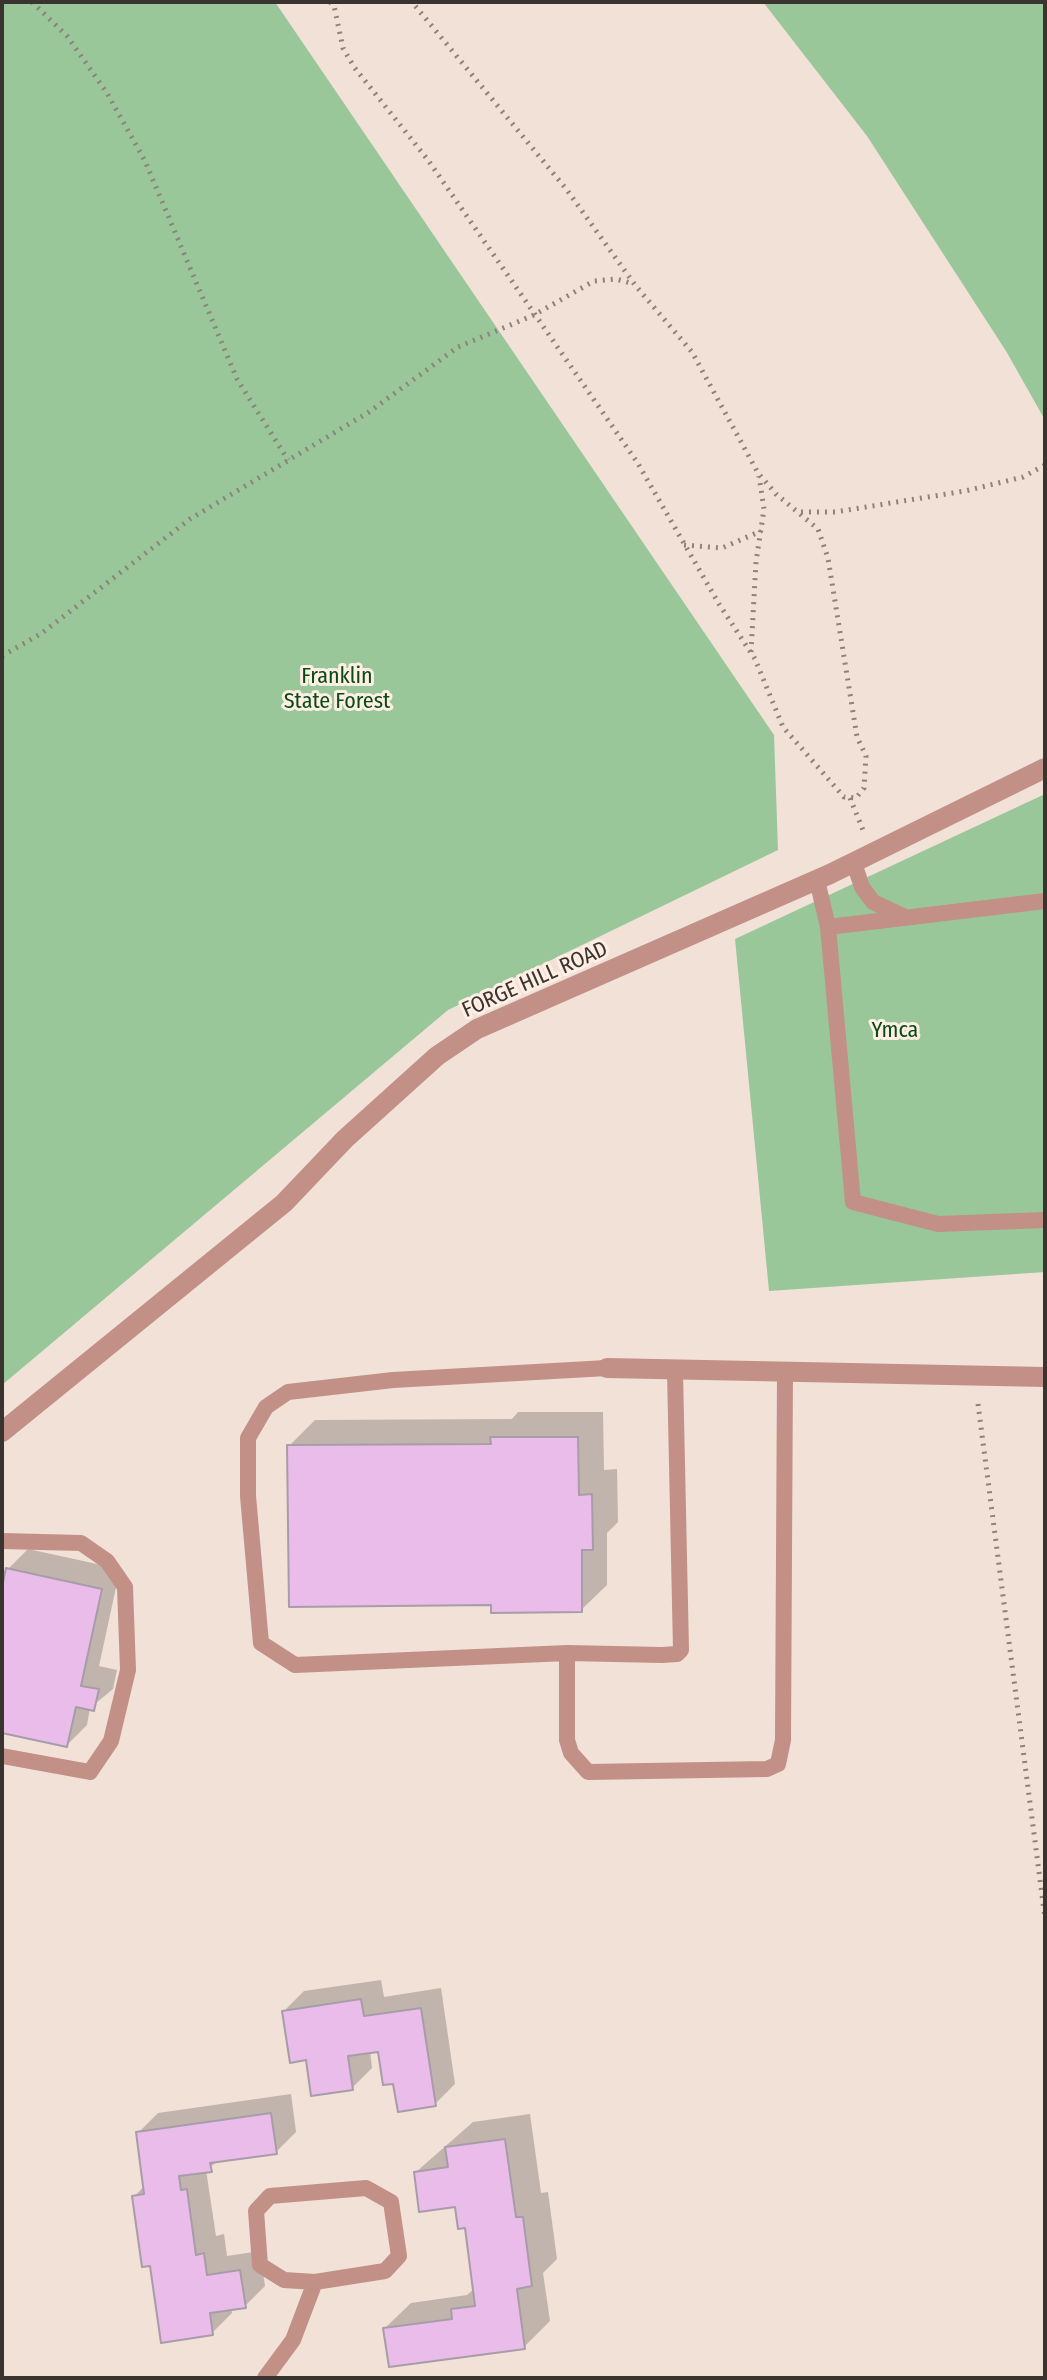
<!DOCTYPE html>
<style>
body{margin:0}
#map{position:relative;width:1047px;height:2380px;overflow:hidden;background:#f1e1d7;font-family:"Fira Sans Condensed",sans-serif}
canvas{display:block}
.frame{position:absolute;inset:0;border:4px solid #3a3430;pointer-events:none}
</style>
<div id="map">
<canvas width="1047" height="2380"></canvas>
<div class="frame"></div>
</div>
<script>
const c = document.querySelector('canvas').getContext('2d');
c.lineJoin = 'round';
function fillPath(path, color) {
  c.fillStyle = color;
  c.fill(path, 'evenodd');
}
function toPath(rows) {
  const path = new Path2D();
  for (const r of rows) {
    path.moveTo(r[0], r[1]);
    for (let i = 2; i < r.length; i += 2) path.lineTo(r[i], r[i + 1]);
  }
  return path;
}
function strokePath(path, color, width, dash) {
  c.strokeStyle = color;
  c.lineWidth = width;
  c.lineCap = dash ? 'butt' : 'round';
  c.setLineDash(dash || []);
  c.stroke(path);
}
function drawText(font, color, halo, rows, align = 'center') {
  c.font = font + ' "Fira Sans Condensed",sans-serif';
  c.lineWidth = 6;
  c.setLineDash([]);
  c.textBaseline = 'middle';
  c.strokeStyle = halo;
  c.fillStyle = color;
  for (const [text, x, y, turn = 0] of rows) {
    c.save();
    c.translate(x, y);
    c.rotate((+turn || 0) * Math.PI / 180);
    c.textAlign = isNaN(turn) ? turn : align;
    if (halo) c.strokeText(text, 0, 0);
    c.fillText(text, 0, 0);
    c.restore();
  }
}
fillPath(toPath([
 [2,2,275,2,774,735,778,850,448,1010,2,1385],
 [763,2,1045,2,1045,420,1006,351,867,136],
 [1045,794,1045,1272,769,1291,735,939]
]), '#99c79a');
fillPath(toPath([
 [518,1412,603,1412,604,1470,617,1469,618,1522,607,1533,607,1585,581,1610,493,1603,289,1446,315,1420,512,1419],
 [28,1549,120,1569,99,1666,117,1670,113,1689,90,1708,87,1725,67,1745,2,1731,2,1596,8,1569],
 [381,1980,384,1997,441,1988,455,2084,435,2104,395,2081,380,2049,370,2051,372,2068,352,2088,307,2058,284,2011,304,1991],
 [291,2094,296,2132,276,2152,221,2159,206,2170,216,2236,224,2234,227,2256,260,2251,265,2286,245,2306,231,2308,232,2313,212,2333,152,2264,134,2197,145,2185,138,2133,158,2113],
 [530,2114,541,2193,548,2192,557,2259,543,2273,550,2321,524,2347,385,2328,411,2303,467,2295,475,2288,466,2226,456,2205,416,2172,473,2122]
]), '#0003');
const building = toPath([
 [490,1437,578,1437,579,1495,592,1494,593,1550,582,1550,582,1612,491,1613,491,1605,289,1607,287,1445,491,1444,490,1437],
 [6,1568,102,1589,81,1686,99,1689,94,1711,76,1707,67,1747,2,1733,2,1587,6,1568],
 [361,1999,364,2016,421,2008,436,2106,398,2112,393,2084,383,2085,378,2052,348,2056,353,2090,311,2096,306,2060,290,2063,282,2011,361,1999],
 [271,2113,277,2154,210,2163,212,2172,179,2176,181,2190,187,2189,196,2255,204,2253,207,2275,240,2270,246,2308,210,2313,213,2335,161,2343,150,2266,142,2267,132,2196,144,2194,136,2132,271,2113],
 [505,2139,516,2217,523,2217,532,2286,517,2289,525,2349,389,2367,383,2328,452,2319,451,2309,475,2306,465,2228,458,2229,455,2207,419,2212,414,2172,448,2167,445,2147,505,2139]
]);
fillPath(building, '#eabce9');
strokePath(building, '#a89ca8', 2);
strokePath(toPath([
 [32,2,67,36,107,93,145,161,237,379,288,460],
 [330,2,334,6,343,48,354,67,428,160,637,462,719,604,755,659,783,727,844,797,856,798,864,788,866,756,857,737,828,558,818,529,776,494,758,473,692,352,635,285,567,190,412,2],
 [801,512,835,512,965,491,1023,477,1045,465],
 [684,545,722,548,761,531],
 [751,652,756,562,764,509,759,476],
 [2,656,42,633,190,519,369,412,458,347,534,315,594,281,616,279,634,284],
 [850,798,863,830],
 [978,1404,1045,1918]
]), '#8e837c', 5, [2, 6]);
strokePath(toPath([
 [854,863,862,887,873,902,905,917],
 [817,880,828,927],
 [1045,901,828,927,853,1202,938,1224,1045,1220],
 [607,1368,393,1380,288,1392,266,1407,248,1438,248,1496,261,1643,295,1665,567,1653,567,1740,571,1753,588,1772,767,1769,778,1764,783,1740,785,1371],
 [2,1541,81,1543,107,1561,125,1587,128,1670,111,1741,90,1772,2,1756],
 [567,1653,662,1655,677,1654,681,1650,675,1371],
 [366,2188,391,2202,399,2256,385,2271,315,2282,284,2280,260,2265,256,2211,270,2196,366,2188],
 [265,2378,293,2340,315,2282]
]), '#c29087', 16);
strokePath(toPath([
 [607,1368,1045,1377],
 [2,1432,284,1203,345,1139,437,1056,477,1029,830,874,1045,768]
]), '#c29087', 20);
drawText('22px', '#064c13', '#feeee4', [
 ["Franklin",337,677],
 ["State Forest",337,702],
 ["Ymca",895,1031]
]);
drawText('22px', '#3a3430', '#feeee4', [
 ["FORGE HILL ROAD",535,980,-24]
]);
</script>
